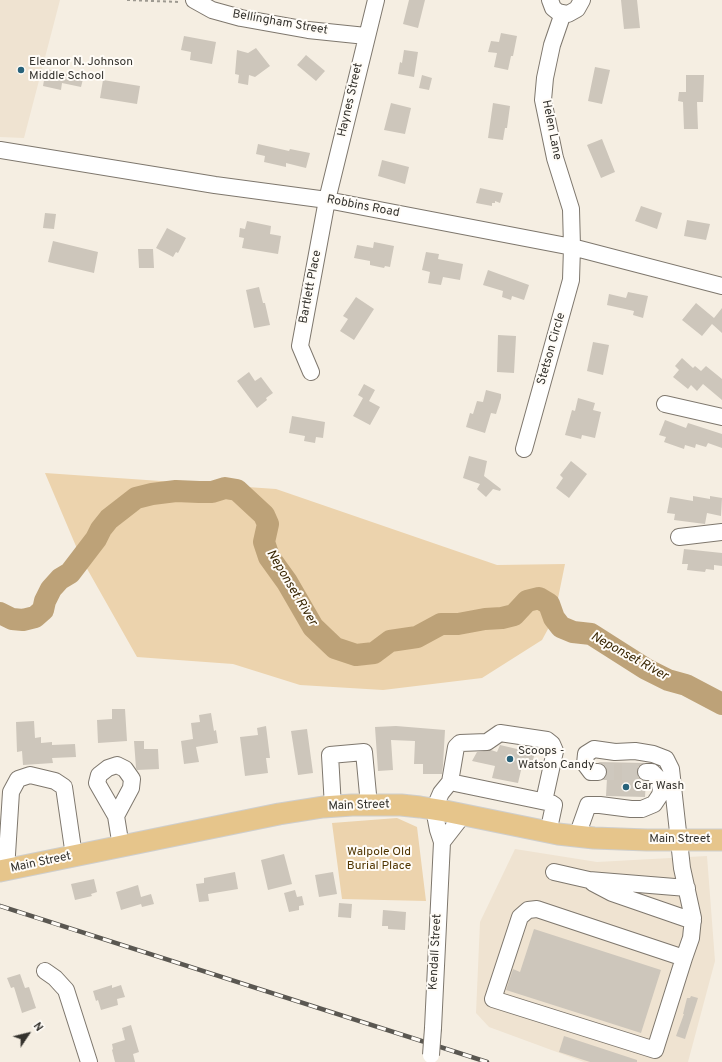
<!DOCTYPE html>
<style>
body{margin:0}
#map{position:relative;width:722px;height:1062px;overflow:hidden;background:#f5eee2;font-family:Overpass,sans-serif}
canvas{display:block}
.north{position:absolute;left:8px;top:1014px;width:40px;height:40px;-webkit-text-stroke:3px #fffcf7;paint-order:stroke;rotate:55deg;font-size:11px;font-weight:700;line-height:16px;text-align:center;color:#34322d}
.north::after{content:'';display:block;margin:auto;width:14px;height:18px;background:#34322d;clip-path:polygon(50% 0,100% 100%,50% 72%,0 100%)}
</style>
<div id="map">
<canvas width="722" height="1062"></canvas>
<div class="north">N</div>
</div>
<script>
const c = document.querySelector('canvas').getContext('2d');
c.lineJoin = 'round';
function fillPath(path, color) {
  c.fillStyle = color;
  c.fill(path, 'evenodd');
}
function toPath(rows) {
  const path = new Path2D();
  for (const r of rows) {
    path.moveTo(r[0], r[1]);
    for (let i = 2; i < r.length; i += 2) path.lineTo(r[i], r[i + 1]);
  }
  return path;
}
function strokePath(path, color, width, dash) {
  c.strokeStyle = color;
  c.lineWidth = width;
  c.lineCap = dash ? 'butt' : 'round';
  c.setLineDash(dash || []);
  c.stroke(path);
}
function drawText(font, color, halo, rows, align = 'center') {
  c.font = font + ' Overpass,sans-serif';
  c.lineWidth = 4;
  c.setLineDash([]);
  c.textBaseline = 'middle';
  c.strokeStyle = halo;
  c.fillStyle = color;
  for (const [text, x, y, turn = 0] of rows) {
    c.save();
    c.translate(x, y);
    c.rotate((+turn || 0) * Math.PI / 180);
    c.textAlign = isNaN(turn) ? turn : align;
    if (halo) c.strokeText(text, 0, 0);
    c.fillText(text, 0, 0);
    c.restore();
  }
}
fillPath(toPath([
 [0,0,60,0,24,138,0,137],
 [515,849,597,862,707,856,715,961,688,1062,584,1062,489,1027,476,1013,480,922]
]), '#efe3d1');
fillPath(toPath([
 [45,473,276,489,497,565,565,564,554,618,542,640,482,678,383,690,300,685,233,664,137,657,81,558],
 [397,818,417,827,426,901,342,899,332,823]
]), '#ecd3ad');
strokePath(toPath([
 [0,613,12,619,23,620,35,617,43,610,45,601,51,589,60,579,70,573,96,539,101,529,109,519,136,498,152,494,176,491,199,492,212,492,225,488,237,490,264,515,268,524,264,542,269,557,287,582,313,627,335,648,356,655,374,653,390,641,417,637,441,624,458,624,485,619,502,618,514,615,527,601,539,598,549,604,554,618,561,627,573,632,591,634,646,669,668,680,686,685,722,704]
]), '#bda278', 22);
fillPath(toPath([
 [409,0,425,0,418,28,403,24],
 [621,0,637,0,640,28,624,29],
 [501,33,517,36,513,56,511,56,508,70,494,67,497,53,488,52,491,41,499,42],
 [184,36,216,42,212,64,190,60,191,52,181,50],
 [256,48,270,66,255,77,249,75,248,85,238,83,239,75,235,74,237,50,248,53],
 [404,50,418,52,414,77,398,74,400,62,402,63],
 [306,55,325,71,316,81,297,65],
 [595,67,610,70,602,104,588,101],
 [46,69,68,74,69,72,84,75,81,87,62,83,61,90,43,86],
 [422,75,432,78,429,90,419,88],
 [686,75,704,75,703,102,697,102,698,129,684,129,683,102,678,101,679,92,686,92],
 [103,80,140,86,137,104,100,98],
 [391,103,411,108,405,134,384,130],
 [493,103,510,106,507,128,505,128,503,140,488,138],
 [602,139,615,172,601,178,587,145],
 [258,144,289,151,290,149,310,153,306,168,286,163,286,167,264,162,265,156,256,154],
 [382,160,409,167,405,184,378,176],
 [480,188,503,193,500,203,495,201,495,203,492,203,492,206,476,203],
 [641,206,662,213,657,229,635,221],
 [45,213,56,214,54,229,43,228],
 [687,220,710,224,706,240,684,236],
 [247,221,271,226,270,234,281,236,278,254,242,248,244,238,239,237,240,228,245,229],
 [167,228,186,238,178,253,176,252,173,257,156,248],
 [53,241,98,252,94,273,48,262],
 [374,242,394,246,390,267,385,266,384,268,370,265,370,261,354,258,357,245,373,248],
 [138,249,153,249,154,268,139,268],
 [426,252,439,254,438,259,463,264,460,280,443,277,441,285,428,283,430,272,422,270],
 [488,270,529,285,524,300,512,296,511,300,502,297,503,291,483,285],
 [259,287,263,303,265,303,270,325,254,328,246,290],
 [628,292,648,296,643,318,633,315,634,311,607,305,609,294,626,298],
 [356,297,374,309,354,340,340,331,348,319,343,316],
 [696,303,714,318,722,308,722,333,712,324,702,336,682,320],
 [498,335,516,336,514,373,497,372],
 [593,342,609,345,603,375,587,371],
 [682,358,693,368,695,366,701,371,706,366,722,379,722,400,703,384,697,391,691,385,688,389,673,377,679,370,675,366],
 [249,372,255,381,261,377,273,393,266,398,267,400,257,408,237,381],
 [364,384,375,390,369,401,380,407,370,425,353,416,363,398,358,395],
 [486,390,501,394,501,398,496,414,491,413,485,433,466,427,470,413,473,414,477,401,483,402],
 [578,398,595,403,593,410,601,412,595,438,582,435,581,439,565,435,572,410,575,411],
 [292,416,325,422,323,438,316,437,315,443,304,441,305,436,289,433],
 [665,420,686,428,688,423,722,434,722,448,708,443,706,447,696,444,695,448,685,445,684,449,664,442,666,437,659,435],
 [469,456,487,461,484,476,501,489,500,491,493,489,486,497,477,489,480,484,463,478],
 [571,461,587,474,569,498,556,488,563,478,560,475],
 [693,496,710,499,710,496,722,498,721,516,707,513,705,524,674,520,675,514,667,513,670,497,693,501],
 [684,549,722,553,722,566,714,565,714,570,706,569,705,572,687,570,688,564,682,564],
 [112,709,125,709,127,741,98,743,97,720,112,719],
 [211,713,214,731,216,730,218,743,196,747,199,762,184,764,181,741,193,739,191,723,200,722,199,715],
 [34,721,35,738,41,737,41,743,52,742,52,745,75,744,76,757,52,758,53,763,23,765,22,751,17,752,16,722],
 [266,726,270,758,266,758,268,773,245,776,240,737,258,735,257,728],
 [396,726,445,730,443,765,442,774,423,774,423,764,414,764,415,741,391,740,393,770,378,771,375,727],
 [307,729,313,773,298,775,291,731],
 [134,741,144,741,144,749,158,749,159,769,137,770,136,768],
 [500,745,517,749,518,745,536,748,531,768,522,766,518,783,492,778,495,766,472,761,477,752,491,750,497,752],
 [598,762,645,763,638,767,637,772,638,776,641,780,646,781,645,797,606,796,607,778,605,778,607,772,606,767],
 [284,854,292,884,268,890,261,860],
 [235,872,238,889,208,894,209,901,199,902,196,884,204,883,204,878],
 [333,872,337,894,319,897,315,875],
 [94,879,97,892,91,894,92,896,75,900,71,884],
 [138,885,141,897,151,894,154,904,142,907,141,904,121,910,116,892],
 [295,890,297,897,302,896,304,905,299,906,299,910,289,912,284,893],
 [339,903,352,904,351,918,338,917],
 [383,910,406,912,405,930,388,929,388,926,382,926],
 [534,929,661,970,641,1033,506,990,513,969,520,972],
 [20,974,25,988,29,987,36,1008,22,1013,14,987,11,988,7,978],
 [112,985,112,988,121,985,125,997,117,999,118,1005,101,1010,98,1000,96,1001,93,991],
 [691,996,698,998,685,1039,676,1036,684,1014,683,1014,687,998,690,998],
 [131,1025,139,1052,133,1054,135,1062,115,1062,112,1050,113,1049,112,1044,125,1040,122,1028],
 [564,1036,637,1060,637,1062,590,1062,559,1052]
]), '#cdc6bb');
strokePath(toPath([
 [598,772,646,772]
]), '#cec8be', 16, [16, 8]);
const minor = toPath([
 [194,0,212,10,241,18,308,30,366,36],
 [550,0,553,8,558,12,568,14,577,9,582,0],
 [0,150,215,185,327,200,572,247,722,286],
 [311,372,300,346,327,200,376,0],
 [665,404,722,417],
 [524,449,571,280,572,247,571,209,555,158,543,100,545,78,552,45,563,13],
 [679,537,722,532],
 [598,772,591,772,585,764,586,754,594,749,615,752,635,751,653,754,666,759,671,769,682,868,693,918,691,938,684,958,655,1050,493,999,520,917,528,910,537,909,684,958],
 [450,782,551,803,554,805,548,833],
 [333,807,330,755,364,752,369,805],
 [463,815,442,842,438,830,434,809,441,793,450,782,456,747,460,743,487,742,500,733,547,740,552,744,555,751,544,801],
 [116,816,131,788,132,779,125,769,117,765,108,768,99,775,97,783,116,816,121,847],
 [577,836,588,805,600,805,631,809,642,809,654,804,660,795,661,789,658,778,652,772,646,772],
 [6,870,11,792,18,779,30,775,55,781,64,787,74,856],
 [554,872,589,880,687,888],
 [593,883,612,893,693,921],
 [45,971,55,978,66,990,89,1062],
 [433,1028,442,842]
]);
const major = toPath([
 [0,871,279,814,323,807,352,805,401,805,420,807,445,811,558,834,594,838,647,840,722,840]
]);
strokePath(minor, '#7e776d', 18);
strokePath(major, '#cececd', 23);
strokePath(toPath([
 [127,0,180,2]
]), '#9d9990', 2, [3, 3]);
strokePath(minor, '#fff', 16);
strokePath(major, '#e6c58b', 21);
const rail = toPath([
 [0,906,487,1062]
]);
strokePath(rail, '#5a5751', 4.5);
strokePath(rail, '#fffcf7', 3, [9]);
const minorBridge = toPath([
 [431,1055,433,1028]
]);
strokePath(minorBridge, '#7e776d', 18, []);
strokePath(minorBridge, '#fff', 16);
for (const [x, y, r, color] of [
 [21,70,4,"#27627a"],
 [510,759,4,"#27627a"],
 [626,787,4,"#27627a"]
]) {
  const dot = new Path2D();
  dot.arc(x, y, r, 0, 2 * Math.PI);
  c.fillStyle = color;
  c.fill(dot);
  strokePath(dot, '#fffcf7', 1.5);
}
drawText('12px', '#34322d', '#fffcf7', [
 ["Bellingham Street",280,23,10],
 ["Haynes Street",351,100,-77],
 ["Helen Lane",551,130,79],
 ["Robbins Road",363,207,11],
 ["Bartlett Place",311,287,-79],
 ["Stetson Circle",552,349,-74],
 ["Main Street",359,806,-2],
 ["Main Street",680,840],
 ["Main Street",41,863,-12],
 ["Kendall Street",436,952,-87]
]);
drawText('12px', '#34322d', '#fffcf7', [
 ["Eleanor N. Johnson",29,63],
 ["Middle School",29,77],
 ["Scoops -",518,752],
 ["Watson Candy",518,766],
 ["Car Wash",634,787]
], 'left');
drawText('12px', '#503500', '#fffcf7', [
 ["Walpole Old",379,853],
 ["Burial Place",379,867]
]);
drawText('italic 13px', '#382502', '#fffcf7', [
 ["Neponset River",291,588,59],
 ["Neponset River",629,657,29]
]);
</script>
